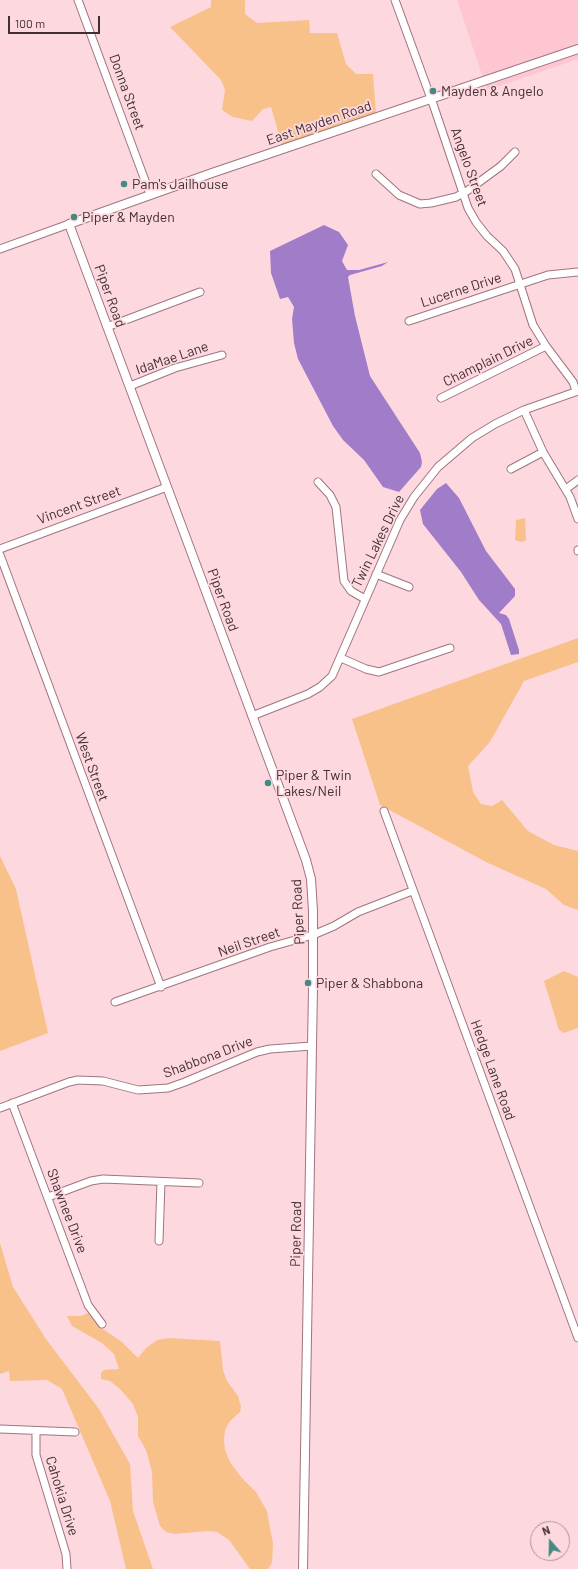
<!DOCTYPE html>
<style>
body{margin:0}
#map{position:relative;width:578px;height:1569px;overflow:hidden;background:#fed8df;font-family:Barlow,sans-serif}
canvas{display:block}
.north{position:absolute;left:530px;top:1521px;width:40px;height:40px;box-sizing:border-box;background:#fed8df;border:1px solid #b2949a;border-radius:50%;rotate:340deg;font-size:11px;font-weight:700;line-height:16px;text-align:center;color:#412f33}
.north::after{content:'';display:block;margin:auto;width:14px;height:18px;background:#448a81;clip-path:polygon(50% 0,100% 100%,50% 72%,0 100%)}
.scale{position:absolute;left:8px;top:16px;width:92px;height:18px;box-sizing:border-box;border:2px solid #412f33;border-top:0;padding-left:5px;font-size:12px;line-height:14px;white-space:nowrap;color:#412f33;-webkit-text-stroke:3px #fed8df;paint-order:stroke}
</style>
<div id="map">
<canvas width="578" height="1569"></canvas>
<div class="north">N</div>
<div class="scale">100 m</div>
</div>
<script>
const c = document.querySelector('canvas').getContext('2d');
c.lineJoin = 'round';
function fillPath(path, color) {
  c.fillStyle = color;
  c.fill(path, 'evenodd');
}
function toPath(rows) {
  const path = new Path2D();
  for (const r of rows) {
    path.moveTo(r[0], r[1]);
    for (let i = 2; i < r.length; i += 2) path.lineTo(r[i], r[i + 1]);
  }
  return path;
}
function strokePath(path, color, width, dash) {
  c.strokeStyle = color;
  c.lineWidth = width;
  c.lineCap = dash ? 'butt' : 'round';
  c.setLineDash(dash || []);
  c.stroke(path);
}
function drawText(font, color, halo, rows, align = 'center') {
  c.font = font + ' Barlow,sans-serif';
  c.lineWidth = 3.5;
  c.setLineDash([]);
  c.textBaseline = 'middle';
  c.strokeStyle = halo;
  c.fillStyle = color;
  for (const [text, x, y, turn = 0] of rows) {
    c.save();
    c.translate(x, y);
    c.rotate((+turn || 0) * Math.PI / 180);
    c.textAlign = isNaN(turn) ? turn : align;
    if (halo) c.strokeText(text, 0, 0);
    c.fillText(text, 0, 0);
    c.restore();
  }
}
fillPath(toPath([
 [457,0,578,0,578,59,487,90]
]), '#fdc6d1');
fillPath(toPath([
 [211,0,245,0,245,14,257,23,309,20,310,33,337,33,346,64,356,74,373,74,376,114,282,145,271,107,263,109,252,121,233,117,222,110,225,90,221,80,170,27,211,7],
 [525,518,526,540,522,542,515,540,516,520],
 [578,638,578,662,524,681,490,742,468,766,473,792,481,804,492,806,502,800,528,831,554,845,578,851,578,910,564,905,546,889,488,863,380,805,352,719],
 [0,856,16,889,48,1033,0,1051],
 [564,971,578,977,578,1028,564,1033,559,1030,544,981],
 [0,1243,13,1287,46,1339,99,1409,130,1464,133,1511,153,1569,126,1569,110,1501,62,1389,47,1380,10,1381,9,1371,0,1374],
 [88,1313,100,1327,122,1342,138,1358,146,1348,157,1340,169,1338,220,1341,223,1370,227,1381,238,1396,241,1407,240,1412,230,1421,225,1430,224,1441,225,1450,230,1462,241,1477,256,1492,267,1511,273,1544,272,1563,268,1569,250,1569,229,1540,217,1532,208,1531,174,1534,166,1532,160,1526,153,1502,152,1472,146,1450,138,1436,138,1417,133,1404,120,1389,110,1381,101,1379,101,1373,104,1370,119,1369,114,1354,102,1343,72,1326,67,1316,81,1316]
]), '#f9c18a');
fillPath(toPath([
 [324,225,339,232,348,245,342,261,347,270,359,270,388,262,382,266,350,275,348,277,355,316,370,376,420,453,422,462,421,467,399,492,383,487,364,460,343,440,333,426,298,359,294,343,292,319,294,307,288,297,280,299,271,273,270,251],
 [446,483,459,498,486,551,515,589,515,596,499,613,506,615,509,619,519,650,519,654,511,655,501,624,479,600,461,572,423,524,420,510,437,489]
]), '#a17cc9');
const minor = toPath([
 [78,0,150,194],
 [395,0,433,104,468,208,476,222,487,236,503,251,515,269,533,325,546,346,573,382,576,391],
 [376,174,399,195,420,204,431,203,456,197,467,191,501,166,515,152],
 [0,249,69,224],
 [409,321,548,275,578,272],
 [107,327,200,292],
 [130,386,175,368,222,355],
 [441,398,546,346],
 [524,410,543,452,570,497,578,519],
 [511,469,543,452],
 [318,482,330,495,336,507,344,581,351,591,365,599],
 [566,489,578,480],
 [0,549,167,487],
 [578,551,578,550],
 [0,555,161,987],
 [376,574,409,587],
 [341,658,366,669,379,672,450,648],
 [252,716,308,694,320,687,332,676,400,520,414,497,438,467,472,438,495,424,524,410,578,391],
 [384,811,578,1338],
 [115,1002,270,947,313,935,334,926,358,912,412,891],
 [12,1103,88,1305,102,1324],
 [0,1108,69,1082,78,1080,103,1081,138,1090,168,1088,185,1082,257,1052,270,1049,312,1046],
 [48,1197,91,1181,103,1179,199,1183],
 [159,1241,161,1182],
 [0,1429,75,1432],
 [36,1431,36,1455,66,1554,67,1569]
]);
const tertiary = toPath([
 [303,1569,313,988,313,911,311,879,306,860,274,774,69,224,212,173,578,49]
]);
strokePath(minor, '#9f757e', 9);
strokePath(tertiary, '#9f757e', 10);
strokePath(minor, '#fff', 7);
strokePath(tertiary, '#fff', 8);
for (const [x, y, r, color] of [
 [433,91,4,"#448a81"],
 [124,184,4,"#448a81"],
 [74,217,4,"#448a81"],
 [268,783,4,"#448a81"],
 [308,983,4,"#448a81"]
]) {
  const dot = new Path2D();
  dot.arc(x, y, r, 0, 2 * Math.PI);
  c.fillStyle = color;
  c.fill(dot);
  strokePath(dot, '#fed8df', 1.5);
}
drawText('14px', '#412f33', '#fed8df', [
 ["Mayden & Angelo",441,91],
 ["Pam's Jailhouse",132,184],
 ["Piper & Mayden",82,217],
 ["Piper & Twin",276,775],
 ["Lakes/Neil",276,791],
 ["Piper & Shabbona",316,983]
], 'left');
drawText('14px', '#412f33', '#fed8df', [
 ["Donna Street",127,92,70],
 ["East Mayden Road",319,123,-19],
 ["Angelo Street",469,167,70],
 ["Lucerne Drive",461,290,-18],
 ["Piper Road",110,296,70],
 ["IdaMae Lane",172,358,-19],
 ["Champlain Drive",488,361,-26],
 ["Vincent Street",79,505,-20],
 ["Twin Lakes Drive",378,541,-64],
 ["Piper Road",223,600,70],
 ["West Street",92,767,70],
 ["Piper Road",298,912,-93],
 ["Neil Street",249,942,-19],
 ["Shabbona Drive",208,1057,-21],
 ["Hedge Lane Road",493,1070,70],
 ["Shawnee Drive",67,1211,69],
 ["Piper Road",296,1234,-89],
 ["Cahokia Drive",62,1496,73]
]);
</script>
